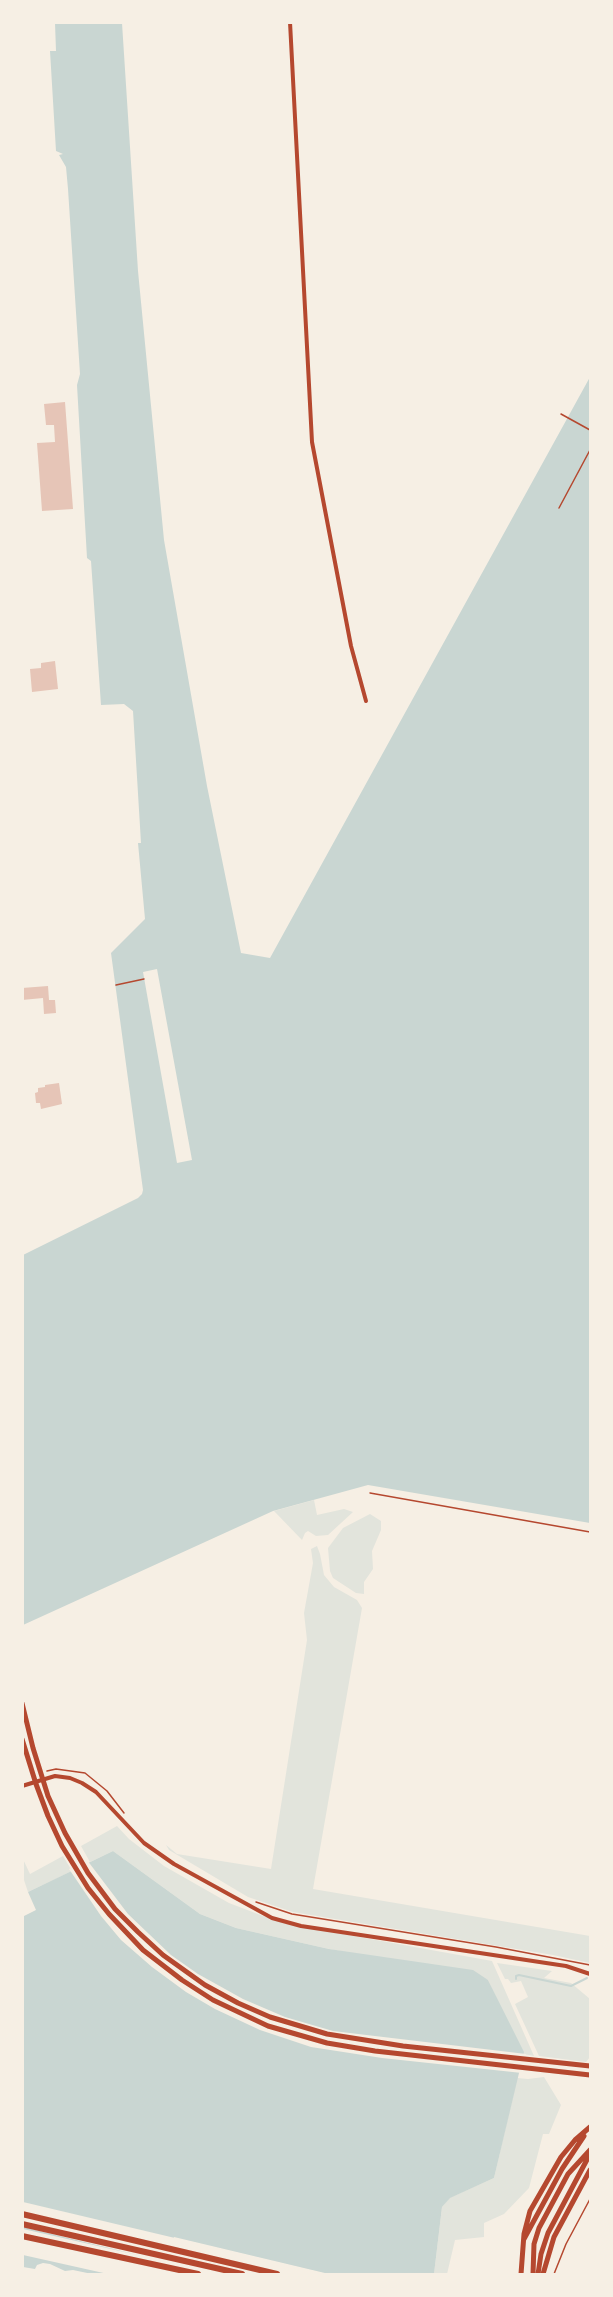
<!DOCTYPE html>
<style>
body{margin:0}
#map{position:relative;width:613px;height:2297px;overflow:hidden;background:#f6efe4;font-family:Quicksand,sans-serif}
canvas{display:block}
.frame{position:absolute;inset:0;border:24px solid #f6efe4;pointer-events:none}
</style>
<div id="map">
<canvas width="613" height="2297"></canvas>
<div class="frame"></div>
</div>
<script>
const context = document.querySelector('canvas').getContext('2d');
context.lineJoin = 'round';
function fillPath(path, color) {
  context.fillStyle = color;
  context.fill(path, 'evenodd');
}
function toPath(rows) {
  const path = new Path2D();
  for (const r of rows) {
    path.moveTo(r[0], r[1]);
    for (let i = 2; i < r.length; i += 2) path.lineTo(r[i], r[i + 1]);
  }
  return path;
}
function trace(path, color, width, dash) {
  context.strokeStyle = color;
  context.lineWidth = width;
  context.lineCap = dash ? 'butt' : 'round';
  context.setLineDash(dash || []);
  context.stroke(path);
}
fillPath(toPath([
 [314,1500,317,1515,344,1509,353,1512,328,1535,316,1536,308,1531,305,1533,302,1540,274,1511],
 [370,1514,381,1521,381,1530,372,1551,373,1569,364,1582,364,1594,356,1593,333,1578,330,1571,328,1548,343,1528],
 [317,1546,320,1554,324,1575,334,1587,357,1600,362,1608,313,1889,590,1936,590,1963,553,1955,293,1912,248,1897,169,1850,166,1845,177,1854,271,1869,307,1640,304,1613,313,1563,311,1549],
 [117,1826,129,1839,164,1866,229,1903,263,1916,293,1925,492,1961,534,2056,523,2054,488,1980,329,1949,236,1928,200,1914,113,1851,90,1862,81,1846],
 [63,1856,72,1871,28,1892,23,1877,22,1857,30,1874],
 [497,1963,552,1971,544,1978,571,1983,590,1999,590,2057,586,2062,539,2056,515,2004,528,1997,521,1981,511,1983,508,1979,505,1979],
 [544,2077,561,2105,549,2134,543,2134,529,2188,504,2214,484,2223,484,2237,455,2240,447,2274,434,2274,442,2207,449,2198,494,2178,517,2078,528,2079]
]), '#e2e4dc');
fillPath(toPath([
 [55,23,122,23,138,271,164,540,207,786,241,953,270,958,590,377,590,1523,368,1485,273,1511,23,1625,23,1255,138,1198,142,1194,143,1190,111,953,145,919,138,843,141,843,133,711,124,704,101,705,91,561,87,558,77,385,80,374,68,189,66,167,59,155,63,154,56,151,50,51,56,51],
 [113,1851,200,1914,236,1928,329,1949,473,1970,488,1980,524,2052,494,2178,450,2198,442,2207,434,2274,329,2274,174,2237,164,2274,92,2274,73,2270,65,2271,50,2264,43,2263,37,2265,35,2269,23,2267,22,1917,36,1910,28,1892]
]), '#c9d6d2');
fillPath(toPath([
 [157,969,192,1160,177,1163,143,972],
 [87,1860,128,1914,171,1955,198,1974,243,1999,285,2017,333,2031,526,2054,522,2073,382,2058,311,2047,260,2030,215,2009,186,1992,152,1967,121,1940,101,1916,69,1869],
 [23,2202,175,2238,326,2274,316,2274,176,2241,167,2274,108,2274,23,2255,23,2229,142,2256,23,2227]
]), '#f6efe4');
trace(toPath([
 [516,1979,516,1976,519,1975,571,1986,587,1978]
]), '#c9d6d2', 2);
fillPath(toPath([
 [65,402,73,509,42,511,37,443,55,442,54,425,46,425,44,404],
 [55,661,58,689,32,692,30,669,41,668,41,663],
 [48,986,49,1000,55,1000,56,1013,44,1014,43,998,22,1000,22,988],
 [59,1083,62,1104,41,1109,40,1103,36,1103,35,1093,38,1092,38,1088,45,1087,45,1085]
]), '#e6c5b7');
trace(toPath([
 [561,414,590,430],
 [559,508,590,450],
 [116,985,144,979],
 [47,1771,56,1769,85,1773,107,1791,124,1813],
 [256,1902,292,1914,496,1947,590,1965]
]), '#b5482f', 1.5);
trace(toPath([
 [370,1493,590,1532],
 [554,2274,566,2244,590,2199]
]), '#b5482f', 1.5);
trace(toPath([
 [290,22,312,442,351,646,366,701],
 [22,1786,55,1776,70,1778,82,1783,96,1792,144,1843,174,1864,272,1918,301,1926,566,1966,590,1974]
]), '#b5482f', 4);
trace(toPath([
 [22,1703,33,1748,48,1796,65,1833,88,1873,115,1909,138,1932,163,1955,205,1985,238,2003,270,2017,327,2034,403,2046,590,2066],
 [22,1739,36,1784,48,1816,62,1846,88,1888,109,1914,143,1950,182,1980,213,2000,268,2026,327,2043,375,2051,590,2075],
 [524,2239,562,2169,584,2136],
 [521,2274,524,2234,530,2211,561,2157,575,2140,590,2127],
 [533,2274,534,2244,539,2228,568,2174,590,2150],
 [538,2274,541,2254,548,2233,590,2154],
 [543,2274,554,2237,590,2170]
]), '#b5482f', 5);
trace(toPath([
 [22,2214,277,2274],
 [22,2224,242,2274],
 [22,2236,198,2274]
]), '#b5482f', 6);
</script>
